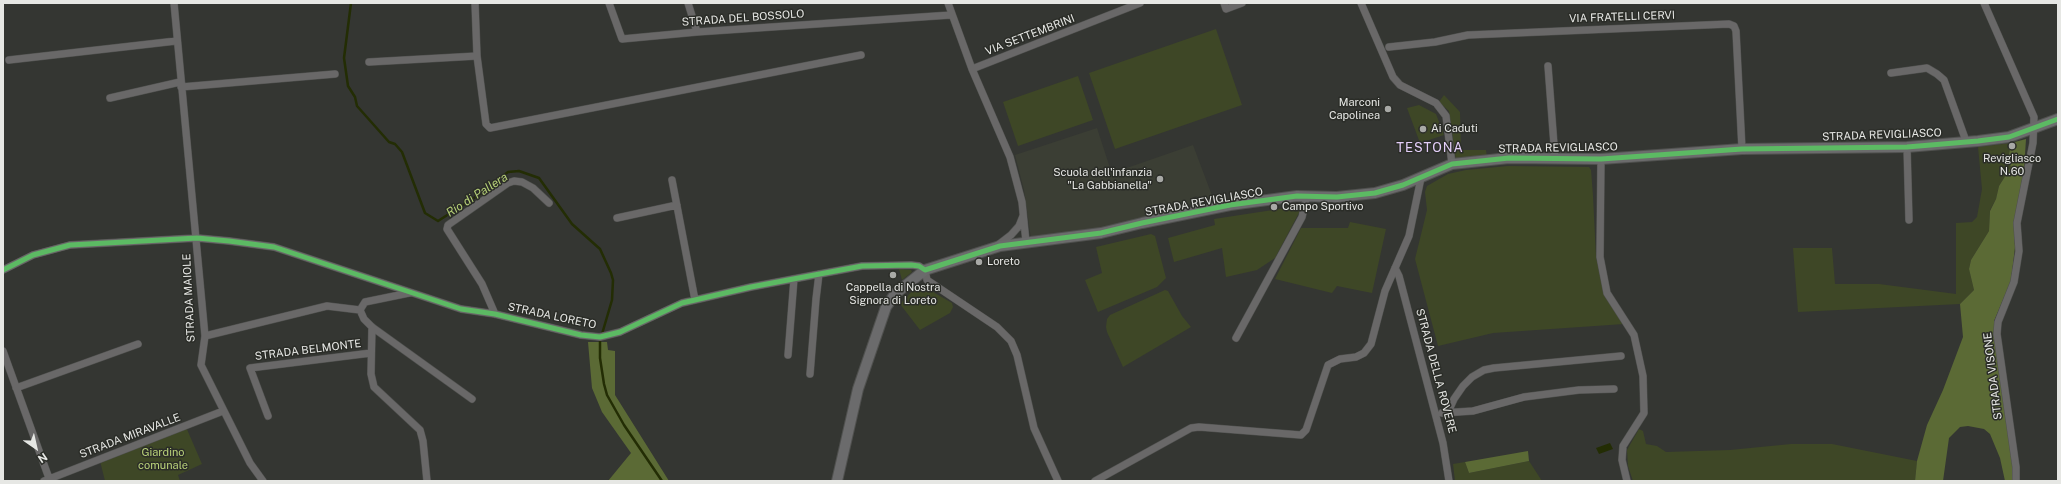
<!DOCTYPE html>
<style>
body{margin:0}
#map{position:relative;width:2061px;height:484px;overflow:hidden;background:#343632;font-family:"Public Sans",sans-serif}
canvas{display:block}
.frame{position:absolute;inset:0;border:4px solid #e6e7e4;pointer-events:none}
.north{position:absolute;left:16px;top:428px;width:40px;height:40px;-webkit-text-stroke:3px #2b2d28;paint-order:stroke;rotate:146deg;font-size:11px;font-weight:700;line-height:16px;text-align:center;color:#e6e7e4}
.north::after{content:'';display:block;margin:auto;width:14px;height:18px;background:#e6e7e4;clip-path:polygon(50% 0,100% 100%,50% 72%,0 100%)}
</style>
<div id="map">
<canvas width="2061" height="484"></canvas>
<div class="frame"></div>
<div class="north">N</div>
</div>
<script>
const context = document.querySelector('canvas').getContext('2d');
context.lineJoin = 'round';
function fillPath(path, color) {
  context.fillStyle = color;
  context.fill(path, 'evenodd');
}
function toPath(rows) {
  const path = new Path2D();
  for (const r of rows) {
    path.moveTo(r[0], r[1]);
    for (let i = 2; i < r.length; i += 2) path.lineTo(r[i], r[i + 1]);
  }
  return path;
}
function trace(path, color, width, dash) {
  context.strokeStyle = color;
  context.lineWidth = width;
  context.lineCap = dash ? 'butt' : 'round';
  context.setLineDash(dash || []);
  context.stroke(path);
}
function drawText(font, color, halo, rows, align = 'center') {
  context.font = font + ' "Public Sans",sans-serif';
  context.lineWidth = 3;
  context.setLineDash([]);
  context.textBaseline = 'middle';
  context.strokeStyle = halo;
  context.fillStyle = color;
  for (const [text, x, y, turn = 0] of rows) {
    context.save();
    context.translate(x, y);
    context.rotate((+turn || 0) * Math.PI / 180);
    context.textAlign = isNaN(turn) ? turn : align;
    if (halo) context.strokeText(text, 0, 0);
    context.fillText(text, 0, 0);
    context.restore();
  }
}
fillPath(toPath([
 [1097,128,1112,174,1117,169,1121,170,1193,145,1213,198,1202,201,1196,196,1190,199,1191,204,1177,208,1176,204,1167,207,1165,212,1110,227,1031,239,1024,190,1015,155]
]), '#3b3e34');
fillPath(toPath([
 [1216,29,1242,105,1115,149,1089,73],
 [1078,76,1093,120,1018,146,1003,102],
 [1444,95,1460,112,1461,150,1486,150,1487,158,1456,160,1449,111,1439,102],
 [1419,105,1436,114,1444,135,1420,143,1407,108],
 [2011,143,2008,160,2011,167,1999,186,1996,199,1990,210,1989,231,1971,260,1969,269,1974,290,1960,304,1798,312,1793,248,1832,248,1835,284,1879,284,1956,294,1956,223,1972,222,1977,217,1982,189,1978,147],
 [1508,166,1589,167,1591,170,1593,196,1596,257,1604,294,1624,324,1493,333,1438,346,1415,259,1427,210,1425,192,1427,186,1448,174,1466,170],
 [1299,206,1301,209,1275,258,1257,270,1226,277,1222,248,1174,262,1168,238,1215,225,1214,219],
 [1350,222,1386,229,1372,293,1337,286,1332,293,1275,279,1301,228,1348,228],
 [1151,234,1155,236,1166,278,1157,287,1098,312,1085,280,1102,273,1096,247],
 [899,269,911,270,912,272,902,280],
 [921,285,952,303,953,307,950,313,920,330,900,304,915,288],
 [1165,290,1168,291,1182,316,1191,327,1123,367,1107,332,1106,327,1107,319,1110,315],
 [186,427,202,464,178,475,180,481,105,481,100,461],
 [1639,429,1643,431,1646,444,1657,446,1666,452,1730,450,1791,444,1832,444,1917,461,1915,481,1633,481,1628,466,1627,450],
 [1529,461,1542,481,1455,481,1453,464,1465,462,1469,473]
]), '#3e4726');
fillPath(toPath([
 [2026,139,2024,170,2014,223,2015,247,2011,281,1994,321,1994,338,2004,388,2013,469,2012,481,2005,481,2000,458,1990,434,1984,429,1968,426,1960,427,1949,438,1943,481,1915,481,1917,461,1927,425,1943,390,1963,337,1960,304,1974,290,1969,269,1971,260,1989,231,1990,211,1996,199,1999,186,2011,167,2008,160,2011,143],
 [588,342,607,342,608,350,615,351,615,395,669,481,608,481,631,453,602,412,592,388],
 [1528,451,1529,461,1469,473,1465,462]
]), '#5b6a35');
fillPath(toPath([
 [1610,443,1613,449,1599,454,1596,448]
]), '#232d04');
trace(toPath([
 [351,3,344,58,348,86,355,97,357,106,389,142,395,144,402,152,425,213,438,221,480,194,508,172,519,171,539,178,572,224,600,249,611,273,613,280,612,300,602,334],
 [600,339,600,358,604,384,607,395,624,425,662,481]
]), '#232d04', 2.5);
const street = toPath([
 [174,3,205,336,201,365,250,463,263,481],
 [475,3,477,56,486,124,490,128,861,55],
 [609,3,622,39,697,32,951,15],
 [688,3,697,32],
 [948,3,972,69,1010,157,1022,202,1026,242],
 [1224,3,1226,9,1242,3],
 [1361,3,1393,77,1400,85,1436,103,1446,116,1452,164],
 [1984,3,2034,117,2033,143,2017,223,2019,251,2014,282,1998,322,1997,334,2016,467,2016,481],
 [1389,47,1435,42,1468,35,1729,24,1734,26,1736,31,1742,149],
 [9,60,176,41],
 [369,62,477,56],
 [1548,66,1555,158],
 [972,69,1140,3],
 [1891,73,1927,68,1937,74,1944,80,1966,141],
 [181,87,335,74],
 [110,98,180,82],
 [1907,147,1909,220],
 [1601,159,1600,257,1607,293,1634,335,1643,376,1644,413,1623,446,1622,460,1627,481],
 [672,180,695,300],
 [617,218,677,205],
 [998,245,1011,235,1019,226,1023,216],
 [1395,268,1399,276,1443,443,1449,481],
 [3,270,33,255,70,245,197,238,229,241,274,247,461,309,495,314,581,335,600,337,620,332,682,303,751,287,862,266,911,265,919,266,925,270,927,280,997,327,1011,341,1017,355,1034,428,1058,481],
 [360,310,364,319,372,327,472,399],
 [495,314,482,284,447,229,448,225,508,183,514,181,522,182,533,188,549,203],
 [372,327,371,374,374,387,420,430,423,441,427,481],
 [205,336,327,306,360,310,365,302,409,293],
 [1236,338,1302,217,1307,196],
 [3,351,50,481],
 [788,355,794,279],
 [810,374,816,299,819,274],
 [16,388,138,344],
 [1448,412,1454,399,1463,386,1472,377,1484,370,1494,368,1621,356],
 [1442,413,1473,411,1524,397,1579,390,1614,389],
 [268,416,250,368,371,353],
 [44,481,223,411],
 [1095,481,1191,428,1199,427,1301,435,1306,430,1328,365,1340,359,1356,357,1364,353,1371,344,1385,291,1409,236,1421,178]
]);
const secondary = toPath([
 [837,481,858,389,886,307,895,294,925,270,1000,246,1101,233,1142,223,1230,205,1297,196,1337,197,1375,193,1403,185,1452,164,1509,158,1601,159,1742,149,1907,147,1978,141,2009,137,2058,119]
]);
trace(street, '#50514f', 8);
trace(secondary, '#50514f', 12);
trace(street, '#696868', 7);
trace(secondary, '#6b6b6c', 10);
trace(toPath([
 [3,270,33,255,70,245,197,238,229,241,274,247,461,309,495,314,581,335,600,337,620,332,682,303,751,287,862,266,911,265,919,266,925,270,1000,246,1101,233,1142,223,1230,205,1297,196,1337,197,1375,193,1403,185,1452,164,1509,158,1601,159,1742,149,1907,147,1978,141,2009,137,2058,119]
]), '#5cba63', 5);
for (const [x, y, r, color] of [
 [1388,109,4,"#a8a9a6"],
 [1423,129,4,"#a8a9a6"],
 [2012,146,4,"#a8a9a6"],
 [1160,179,4,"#a8a9a6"],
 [1274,207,4,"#a8a9a6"],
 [979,262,4,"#a8a9a6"],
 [893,275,4,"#a8a9a6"]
]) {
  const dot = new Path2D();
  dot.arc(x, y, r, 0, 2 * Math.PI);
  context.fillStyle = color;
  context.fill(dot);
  trace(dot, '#2b2d28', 1.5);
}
drawText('11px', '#e6e7e4', '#2b2d28', [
 ["VIA FRATELLI CERVI",1622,17,-2],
 ["STRADA DEL BOSSOLO",743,18,-4],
 ["VIA SETTEMBRINI",1030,35,-21],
 ["STRADA REVIGLIASCO",1882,135,-2],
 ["STRADA REVIGLIASCO",1558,148,-1],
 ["STRADA REVIGLIASCO",1204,202,-10],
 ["STRADA MAIOLE",189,298,-93],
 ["STRADA LORETO",552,316,12],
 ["STRADA BELMONTE",308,350,-7],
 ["STRADA DELLA ROVERE",1436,371,75],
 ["STRADA VISONE",1993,376,-97],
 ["STRADA MIRAVALLE",130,436,-21]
]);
drawText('11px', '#e6e7e4', '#2b2d28', [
 ["Marconi",1380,103,"right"],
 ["Capolinea",1380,116,"right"],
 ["Ai Caduti",1431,129],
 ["Revigliasco",2012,159,"center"],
 ["N.60",2012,172,"center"],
 ["Scuola dell'infanzia",1152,173,"right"],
 ["\"La Gabbianella\"",1152,186,"right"],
 ["Campo Sportivo",1282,207],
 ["Loreto",987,262],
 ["Cappella di Nostra",893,288,"center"],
 ["Signora di Loreto",893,301,"center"]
], 'left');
drawText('11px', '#b9d279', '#2b2d28', [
 ["Giardino",163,453],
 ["comunale",163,466]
]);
drawText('italic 12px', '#b7d178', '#2b2d28', [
 ["Rio di Pallera",477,195,-33]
]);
context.letterSpacing = '1px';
drawText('13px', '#e4cff9', '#2b2d28', [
 ["TESTONA",1430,148]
]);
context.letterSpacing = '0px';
</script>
